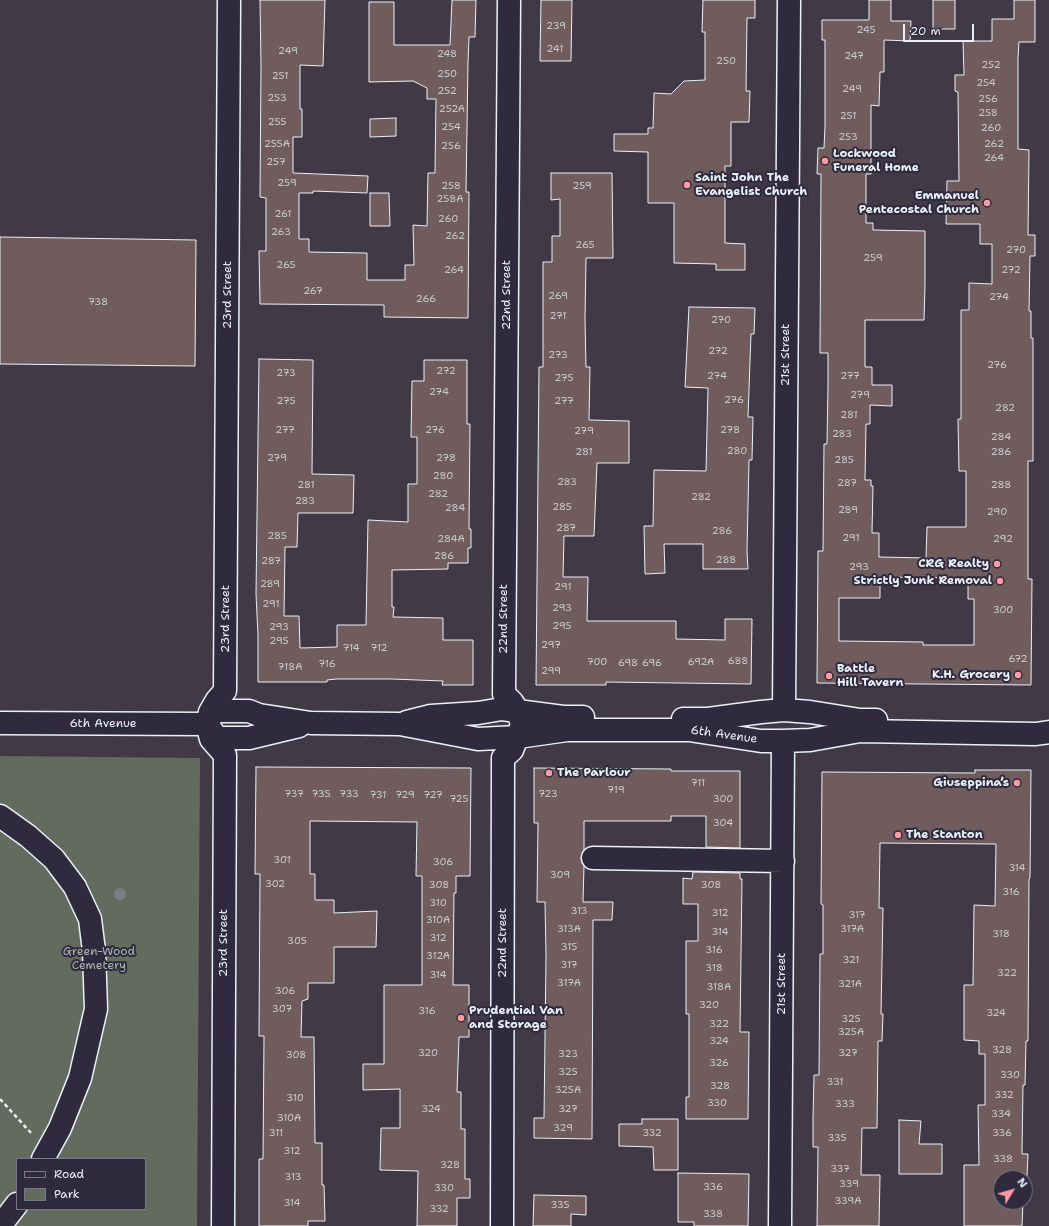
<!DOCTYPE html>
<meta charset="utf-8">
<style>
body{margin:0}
#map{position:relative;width:1049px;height:1226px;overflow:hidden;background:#423947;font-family:"Shantell Sans",sans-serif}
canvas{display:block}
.legend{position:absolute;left:16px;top:1158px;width:130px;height:52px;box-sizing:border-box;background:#2f2a3d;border:1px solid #797a88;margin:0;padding:5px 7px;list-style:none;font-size:12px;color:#e8f1f8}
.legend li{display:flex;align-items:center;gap:8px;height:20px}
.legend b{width:20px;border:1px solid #797a88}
.north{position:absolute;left:993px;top:1170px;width:40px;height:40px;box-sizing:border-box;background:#2f2a3d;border:1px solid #797a88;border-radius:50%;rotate:52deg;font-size:11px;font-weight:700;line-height:16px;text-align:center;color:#e8f1f8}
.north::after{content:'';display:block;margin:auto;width:14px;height:18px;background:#ff9aa2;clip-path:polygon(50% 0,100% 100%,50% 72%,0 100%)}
.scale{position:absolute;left:903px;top:24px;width:71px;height:18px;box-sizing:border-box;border:2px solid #e8f1f8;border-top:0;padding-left:5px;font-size:12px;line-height:14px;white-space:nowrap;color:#e8f1f8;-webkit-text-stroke:3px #2f2a3d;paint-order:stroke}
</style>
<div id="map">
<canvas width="1049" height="1226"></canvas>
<ul class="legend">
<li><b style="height:5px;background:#2f2a3d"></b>Road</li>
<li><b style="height:11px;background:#636b5e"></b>Park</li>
</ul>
<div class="north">N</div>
<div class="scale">20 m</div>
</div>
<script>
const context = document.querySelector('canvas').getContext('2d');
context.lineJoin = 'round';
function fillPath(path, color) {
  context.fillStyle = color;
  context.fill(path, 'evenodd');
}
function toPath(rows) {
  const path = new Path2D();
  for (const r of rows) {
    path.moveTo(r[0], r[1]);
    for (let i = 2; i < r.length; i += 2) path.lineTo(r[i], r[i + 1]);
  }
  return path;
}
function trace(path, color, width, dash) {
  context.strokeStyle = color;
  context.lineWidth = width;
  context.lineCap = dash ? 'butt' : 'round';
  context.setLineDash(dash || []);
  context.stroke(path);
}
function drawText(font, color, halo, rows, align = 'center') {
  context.font = font + ' "Shantell Sans",sans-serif';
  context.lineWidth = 4;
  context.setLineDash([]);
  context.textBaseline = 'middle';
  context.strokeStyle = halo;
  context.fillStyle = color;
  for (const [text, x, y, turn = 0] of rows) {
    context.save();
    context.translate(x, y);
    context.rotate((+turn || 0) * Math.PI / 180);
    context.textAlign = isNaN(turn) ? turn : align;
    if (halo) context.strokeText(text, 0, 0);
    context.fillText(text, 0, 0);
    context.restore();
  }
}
fillPath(toPath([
 [0,756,200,758,197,1226,0,1226],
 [17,1159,145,1159,145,1209,17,1209]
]), '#636b5e');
const building = toPath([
 [260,0,325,0,323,66,300,65,300,109,302,109,302,137,293,137,293,173,368,176,367,193,313,191,313,193,299,193,299,239,309,239,309,252,367,253,367,280,405,280,405,265,414,265,413,225,427,226,428,173,435,173,436,99,427,99,427,88,413,81,369,82,369,2,394,2,394,45,450,45,452,0,476,0,475,37,469,37,468,63,466,192,469,192,468,318,384,317,384,305,260,304,259,251,266,251,266,198,260,197,261,65,260,0],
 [541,0,572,0,571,61,540,61,541,0],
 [703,0,755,0,755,18,747,18,746,91,750,91,749,122,731,122,731,166,725,166,725,243,745,244,745,270,716,270,716,264,674,263,674,203,648,203,648,152,614,151,614,134,648,134,648,128,653,128,654,93,671,94,684,81,705,80,705,32,702,32,703,0],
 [869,0,891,0,891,21,911,21,910,41,884,40,884,72,880,72,879,106,871,105,871,174,866,174,866,223,873,223,873,230,925,231,925,285,924,320,865,320,865,367,872,367,872,385,892,385,892,406,870,405,870,424,866,424,865,480,871,480,871,486,873,486,872,533,879,533,879,557,926,558,927,527,966,527,966,471,959,471,958,419,961,419,961,310,969,310,969,283,992,284,992,244,980,244,980,224,946,224,947,181,959,181,958,92,955,91,955,75,964,75,963,41,992,41,992,19,1014,19,1014,0,1035,0,1035,42,1019,42,1018,58,1018,149,1029,150,1028,235,1035,235,1035,256,1030,256,1029,311,1031,311,1031,338,1033,338,1033,461,1028,461,1028,579,1032,579,1031,685,817,683,818,551,823,551,824,444,827,444,828,384,828,353,820,353,821,174,817,174,818,148,824,148,825,126,825,40,822,40,822,20,869,20,869,0],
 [880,577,968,578,968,599,974,599,974,645,923,645,923,642,839,641,839,598,880,598,880,577],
 [933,0,955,0,955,29,933,29,933,0],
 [396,118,396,136,370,137,370,119,396,118],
 [551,173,612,173,613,258,586,258,585,319,586,367,590,367,589,420,629,421,629,463,597,463,594,536,564,536,563,577,588,577,587,621,676,621,676,639,725,640,725,619,752,619,751,684,606,682,606,685,536,685,539,367,543,367,543,262,552,262,552,236,560,236,560,199,551,200,551,173],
 [370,193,389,193,390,226,370,226,370,193],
 [0,237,196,240,195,366,0,364,0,237],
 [689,307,755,308,754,334,751,334,748,417,753,417,752,460,749,460,747,551,748,569,703,569,703,544,664,544,665,573,645,574,644,526,653,526,654,470,706,471,708,388,685,387,689,307],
 [259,359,313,360,312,474,354,475,353,513,298,513,297,547,285,547,284,616,299,616,300,648,337,647,337,625,366,625,368,520,408,522,408,484,417,484,417,437,411,437,412,381,424,381,424,360,467,360,467,424,470,424,469,529,471,529,471,548,468,548,468,563,448,563,448,569,392,570,392,607,394,607,393,617,443,618,443,640,473,640,473,685,442,685,443,681,392,679,336,679,327,680,327,682,258,682,258,635,256,594,259,359],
 [256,767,471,768,470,876,456,876,456,893,454,893,453,985,469,985,469,1037,459,1037,457,1092,461,1092,461,1129,465,1129,465,1179,470,1179,470,1198,457,1198,457,1226,417,1226,418,1171,380,1170,381,1128,400,1128,400,1089,363,1090,363,1064,384,1064,384,985,422,985,422,876,416,876,417,822,310,821,310,874,315,874,315,900,334,900,334,913,377,911,376,947,334,947,334,983,308,983,308,999,302,1001,301,1037,314,1037,315,1143,322,1143,322,1185,324,1185,325,1221,308,1221,308,1226,259,1226,259,1159,263,1159,264,1036,259,1036,260,874,255,874,256,767],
 [534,768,671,769,671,771,740,771,740,848,706,847,706,816,671,816,671,821,584,821,584,850,581,858,584,866,583,902,613,902,612,920,593,920,592,1139,534,1138,534,1118,544,1118,546,956,545,902,537,902,538,823,534,823,534,768],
 [975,770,1031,770,1030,878,1029,879,1028,1041,1026,1041,1025,1085,1023,1085,1022,1154,1028,1154,1027,1176,1023,1176,1023,1178,1001,1178,1001,1202,1023,1202,1022,1226,964,1226,964,1165,979,1165,978,1105,985,1105,985,1054,979,1054,979,1041,964,1040,964,985,973,985,974,905,995,906,996,844,880,843,879,908,883,908,881,1014,883,1014,882,1041,878,1041,877,1128,862,1128,861,1175,880,1175,879,1226,817,1226,818,1147,813,1147,813,1119,814,1075,819,1075,820,954,823,954,823,905,821,904,822,772,975,773,975,770],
 [693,872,740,873,740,879,742,879,740,1032,749,1032,748,1119,686,1119,686,1097,689,1097,689,1014,686,1014,686,941,698,941,698,904,683,904,683,878,692,879,693,872],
 [642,1119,678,1119,678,1170,654,1170,653,1147,619,1146,619,1124,642,1124,642,1119],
 [899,1120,921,1121,919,1144,942,1144,942,1174,899,1174,899,1120],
 [678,1173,749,1174,748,1226,694,1226,694,1222,678,1222,678,1173],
 [534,1195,586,1196,586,1215,571,1214,571,1226,533,1226,534,1195]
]);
fillPath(building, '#705c5d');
trace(building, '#e8f1f8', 1);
const minor = toPath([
 [784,710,789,0],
 [683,719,708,719,761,712,784,710,810,712,860,720,876,720],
 [407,722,431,716,478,713,502,709,563,717,583,717],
 [0,723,207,724],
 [207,724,211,716,217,711,249,711,259,715,311,723,400,724,478,739,518,737,567,730,689,730,761,741,783,741,810,740,860,731,1036,734,1049,732],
 [207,724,217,738,249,738,299,726],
 [0,816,28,836,54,859,75,887,90,919,94,951,96,1009,80,1078,60,1128,43,1159],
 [593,858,783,861],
 [0,1226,17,1204],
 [223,1226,225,755,211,739,207,724,210,712,217,700,225,691,229,0],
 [502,1226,503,758,512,750,522,725,518,711,512,702,504,694,509,0],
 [780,1226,783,741]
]);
trace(minor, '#e8f1f8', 25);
trace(toPath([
 [0,1099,32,1134]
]), '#e8f1f8', 2.5, [4, 3]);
trace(minor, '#2f2a3d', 22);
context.fillStyle = '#7c7d82';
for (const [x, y] of [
 [120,894]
]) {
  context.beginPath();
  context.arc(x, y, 6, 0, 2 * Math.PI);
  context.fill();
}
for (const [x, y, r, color] of [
 [825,161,4,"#ff9aa2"],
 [687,185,4,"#ff9aa2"],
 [987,203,4,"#ff9aa2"],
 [997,564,4,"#ff9aa2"],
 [1000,581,4,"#ff9aa2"],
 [1018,675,4,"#ff9aa2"],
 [829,676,4,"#ff9aa2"],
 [549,773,4,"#ff9aa2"],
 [1017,783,4,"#ff9aa2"],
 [898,835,4,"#ff9aa2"],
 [461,1018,4,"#ff9aa2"]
]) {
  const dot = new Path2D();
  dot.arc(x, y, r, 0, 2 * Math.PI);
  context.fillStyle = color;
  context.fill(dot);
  trace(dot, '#2f2a3d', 1.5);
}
drawText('10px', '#caccd1', null, [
 ["239",556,26],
 ["245",866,30],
 ["241",555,49],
 ["249",288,51],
 ["248",447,54],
 ["247",854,56],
 ["250",726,61],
 ["252",991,65],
 ["250",447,74],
 ["251",280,76],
 ["254",986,83],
 ["249",852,89],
 ["252",447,91],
 ["253",277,98],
 ["256",988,99],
 ["252A",452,109],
 ["258",988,113],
 ["251",848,116],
 ["255",277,122],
 ["254",451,127],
 ["260",991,128],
 ["253",848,137],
 ["255A",277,144],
 ["262",994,144],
 ["256",451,146],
 ["264",994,158],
 ["257",276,162],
 ["259",287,183],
 ["258",451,186],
 ["259",582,186],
 ["258A",450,199],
 ["261",283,214],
 ["260",448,219],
 ["263",281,232],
 ["262",455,236],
 ["265",585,245],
 ["270",1016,250],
 ["259",873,258],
 ["265",286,265],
 ["264",454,270],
 ["272",1011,270],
 ["267",313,291],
 ["269",558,296],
 ["274",999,297],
 ["266",426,299],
 ["738",98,302],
 ["271",558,316],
 ["270",721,320],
 ["272",718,351],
 ["273",558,355],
 ["276",997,365],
 ["272",446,371],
 ["273",286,373],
 ["274",717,376],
 ["277",850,376],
 ["275",564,378],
 ["274",439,392],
 ["279",860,395],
 ["276",734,400],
 ["275",286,401],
 ["277",564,401],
 ["282",1005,408],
 ["281",849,415],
 ["277",285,430],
 ["276",435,430],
 ["278",730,430],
 ["279",584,431],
 ["283",842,434],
 ["284",1001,437],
 ["280",737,451],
 ["281",584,452],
 ["286",1001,452],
 ["279",277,458],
 ["278",446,458],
 ["285",844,460],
 ["280",443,476],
 ["283",567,482],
 ["287",847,483],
 ["281",306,485],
 ["288",1001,485],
 ["282",438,494],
 ["282",701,497],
 ["283",305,501],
 ["285",562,507],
 ["284",455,508],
 ["289",848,510],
 ["290",997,512],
 ["287",566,528],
 ["286",722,531],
 ["285",277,536],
 ["291",851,538],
 ["284A",451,539],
 ["292",1003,539],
 ["286",444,556],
 ["288",726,560],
 ["287",271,561],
 ["293",859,567],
 ["289",270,584],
 ["291",563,587],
 ["291",271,604],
 ["293",562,608],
 ["300",1003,610],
 ["295",562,626],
 ["293",279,627],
 ["295",279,641],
 ["297",551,645],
 ["714",351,648],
 ["712",379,648],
 ["672",1018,659],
 ["688",738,661],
 ["700",597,662],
 ["692A",701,662],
 ["698",628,663],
 ["696",652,663],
 ["716",327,664],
 ["718A",290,667],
 ["299",551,671],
 ["711",698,783],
 ["719",616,790],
 ["737",294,794],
 ["735",321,794],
 ["733",349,794],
 ["723",548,794],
 ["731",378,795],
 ["729",405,795],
 ["727",433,795],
 ["725",459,799],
 ["300",723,799],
 ["304",723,823],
 ["301",282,860],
 ["306",443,862],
 ["314",1017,868],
 ["309",560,875],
 ["302",275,884],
 ["308",439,885],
 ["308",711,885],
 ["316",1011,892],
 ["310",438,903],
 ["313",579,911],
 ["312",720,913],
 ["317",857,915],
 ["310A",438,920],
 ["313A",569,929],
 ["317A",852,929],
 ["314",720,932],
 ["318",1001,934],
 ["312",438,938],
 ["305",297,941],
 ["315",569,947],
 ["316",714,950],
 ["312A",438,956],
 ["321",851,960],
 ["317",569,965],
 ["318",714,968],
 ["322",1007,973],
 ["314",438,975],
 ["317A",569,983],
 ["321A",850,984],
 ["318A",719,987],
 ["306",285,991],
 ["320",709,1005],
 ["307",282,1009],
 ["316",427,1011],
 ["324",996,1013],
 ["325",851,1019],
 ["322",719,1024],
 ["325A",851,1032],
 ["324",719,1041],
 ["328",1002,1050],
 ["320",428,1053],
 ["327",848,1053],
 ["323",568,1054],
 ["308",296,1055],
 ["326",719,1063],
 ["325",568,1072],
 ["330",1010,1075],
 ["331",835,1082],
 ["328",720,1086],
 ["325A",568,1090],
 ["332",1004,1095],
 ["310",295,1098],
 ["330",717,1103],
 ["333",845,1104],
 ["324",431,1109],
 ["327",568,1109],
 ["334",1001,1114],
 ["310A",289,1118],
 ["329",563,1128],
 ["311",276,1133],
 ["332",652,1133],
 ["336",1002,1133],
 ["335",837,1138],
 ["312",292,1151],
 ["338",1003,1159],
 ["328",450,1165],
 ["337",840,1169],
 ["313",293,1177],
 ["339",849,1184],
 ["336",713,1187],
 ["330",444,1188],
 ["339A",848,1201],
 ["314",292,1203],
 ["335",560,1205],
 ["332",439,1209],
 ["338",713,1214]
]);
drawText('bold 12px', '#e8f1f8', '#2f2a3d', [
 ["Lockwood",833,154],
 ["Funeral Home",833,168],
 ["Saint John The",695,178],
 ["Evangelist Church",695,192],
 ["Emmanuel",979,196,"right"],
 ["Pentecostal Church",979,210,"right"],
 ["CRG Realty",989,564,"right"],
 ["Strictly Junk Removal",992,581,"right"],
 ["Battle",837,669],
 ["Hill Tavern",837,683],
 ["K.H. Grocery",1010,675,"right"],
 ["The Parlour",557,773],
 ["Giuseppina’s",1009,783,"right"],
 ["The Stanton",906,835],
 ["Prudential Van",469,1011],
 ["and Storage",469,1025]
], 'left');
drawText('12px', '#e8f1f8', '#2f2a3d', [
 ["23rd Street",228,295,-90],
 ["22nd Street",507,295,-90],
 ["21st Street",786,355,-90],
 ["23rd Street",226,619,-90],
 ["22nd Street",504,619,-90],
 ["6th Avenue",103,724],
 ["6th Avenue",724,735,8],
 ["23rd Street",224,943,-90],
 ["22nd Street",503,943,-90],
 ["21st Street",782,984,-90]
]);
drawText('12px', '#acb5b3', '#2f2a3d', [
 ["Green-Wood",99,952],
 ["Cemetery",99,966]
]);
</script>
